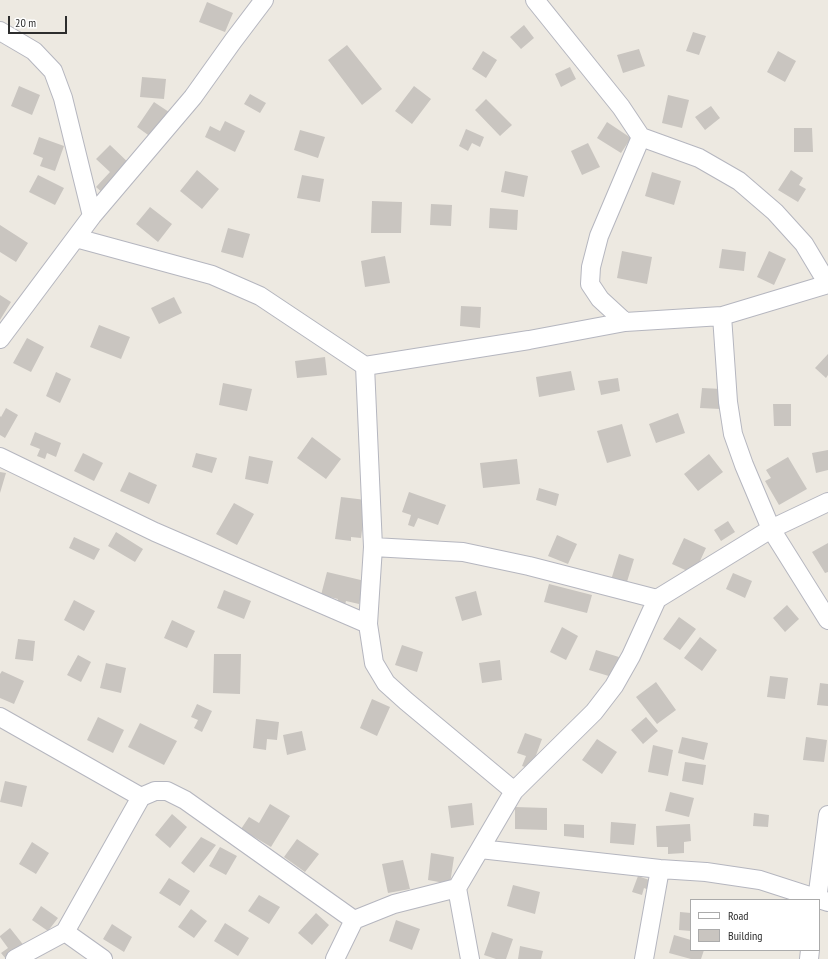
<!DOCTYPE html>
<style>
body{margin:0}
#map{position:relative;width:828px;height:959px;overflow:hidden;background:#ede9e1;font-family:"PT Sans Narrow",sans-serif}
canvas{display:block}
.legend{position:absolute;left:690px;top:899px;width:130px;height:52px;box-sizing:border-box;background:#fff;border:1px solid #ababab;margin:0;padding:5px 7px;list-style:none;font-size:12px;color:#2d2d2d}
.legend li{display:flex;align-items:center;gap:8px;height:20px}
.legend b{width:20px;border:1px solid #ababab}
.scale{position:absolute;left:8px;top:16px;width:59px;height:18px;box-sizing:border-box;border:2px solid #2d2d2d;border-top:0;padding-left:5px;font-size:12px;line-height:14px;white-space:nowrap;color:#2d2d2d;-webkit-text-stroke:3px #fff;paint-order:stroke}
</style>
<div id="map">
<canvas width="828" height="959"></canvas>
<ul class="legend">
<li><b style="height:5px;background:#fff"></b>Road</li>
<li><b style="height:11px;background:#c9c5c0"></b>Building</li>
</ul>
<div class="scale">20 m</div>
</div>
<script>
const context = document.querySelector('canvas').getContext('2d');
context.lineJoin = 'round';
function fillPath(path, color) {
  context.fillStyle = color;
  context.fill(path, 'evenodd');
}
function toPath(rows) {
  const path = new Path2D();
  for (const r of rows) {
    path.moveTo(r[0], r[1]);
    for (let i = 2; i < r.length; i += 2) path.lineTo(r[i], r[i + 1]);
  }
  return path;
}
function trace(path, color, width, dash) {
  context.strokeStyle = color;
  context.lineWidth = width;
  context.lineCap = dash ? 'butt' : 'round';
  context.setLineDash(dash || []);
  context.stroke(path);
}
fillPath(toPath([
 [207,2,233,13,225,32,199,22],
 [524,25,534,38,521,49,510,37],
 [693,32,706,36,699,55,686,51],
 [347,45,382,89,362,105,328,60],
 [639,49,645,66,623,73,617,55],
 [483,51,497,60,486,78,472,69],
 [778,51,796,61,785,82,767,72],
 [570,67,576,79,561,87,555,74],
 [142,77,166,79,164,99,140,97],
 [19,86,40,95,32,115,11,106],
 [414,86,431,99,412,124,395,111],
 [250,94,266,103,260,113,244,104],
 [668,95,689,100,682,128,662,123],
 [486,99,512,125,500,136,475,110],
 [154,102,169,112,151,137,137,127],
 [711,106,720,118,705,130,695,117],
 [225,121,245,131,235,152,205,137,210,126,220,131],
 [607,122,631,138,621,153,597,138],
 [794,128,812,128,813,152,794,152],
 [466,129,484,137,480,147,472,143,468,151,459,146],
 [300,130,325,137,318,158,294,150],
 [39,137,64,146,55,171,40,166,43,158,33,154],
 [588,143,600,167,582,175,571,151],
 [110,145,132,166,104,194,96,187,110,172,96,159],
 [197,170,219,189,202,209,180,191],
 [791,170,803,178,799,185,806,189,798,202,778,190],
 [505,171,528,176,524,197,501,192],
 [652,172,681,181,674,205,645,196],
 [38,175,64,188,55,205,29,192],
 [302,175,324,179,320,202,297,198],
 [372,201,402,202,401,233,371,233],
 [431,204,452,205,451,226,430,225],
 [150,207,172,224,158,242,136,224],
 [490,208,518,210,517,230,489,228],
 [0,225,28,243,16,262,0,252],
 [228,228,250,234,243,258,221,252],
 [722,249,746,252,744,271,719,268],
 [622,251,652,257,647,284,617,278],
 [769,251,786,259,774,285,757,277],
 [385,256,390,283,365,287,361,261],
 [0,295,11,302,0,320],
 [174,297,182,313,159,324,151,308],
 [461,306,481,307,480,328,460,326],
 [99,325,130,337,121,359,90,347],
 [27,338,44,347,31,372,13,363],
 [828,354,828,375,826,378,815,368],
 [325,357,327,375,297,378,295,361],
 [571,371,575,390,539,397,536,377],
 [56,372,71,379,60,403,46,396],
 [618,378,620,391,601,395,598,381],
 [223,383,252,389,247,411,219,405],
 [702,388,722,389,720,409,700,408],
 [773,404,791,404,791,426,774,426],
 [6,408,18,415,5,438,0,435,0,416,1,417],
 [678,413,685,433,656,443,649,424],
 [622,424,631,456,607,463,597,431],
 [35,432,61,443,56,457,47,453,45,459,37,456,40,449,30,445],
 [312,437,341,459,326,479,297,458],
 [828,450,828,470,816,473,812,453],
 [83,453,103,463,94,481,74,471],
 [196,453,217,458,212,473,192,467],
 [709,454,723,472,698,491,684,474],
 [249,456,273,461,268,484,245,479],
 [788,457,807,489,779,505,765,481,771,478,766,470],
 [517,459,520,484,483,488,480,463],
 [0,472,6,473,0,493],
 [129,472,157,485,149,504,120,491],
 [539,488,559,494,556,506,536,500],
 [409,492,446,505,438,525,418,518,414,527,408,525,411,515,402,512],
 [341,497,366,500,361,538,351,537,351,541,335,539],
 [234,503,254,514,237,545,216,534],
 [728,521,735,532,721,541,714,530],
 [116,532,143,549,135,562,108,546],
 [557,535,577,544,568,564,548,556],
 [74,537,100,549,94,560,69,548],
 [684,538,706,548,694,574,672,564],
 [828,543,828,572,825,573,812,552],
 [619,554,634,559,626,585,611,580],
 [327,572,365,581,359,604,346,601,344,609,336,607,338,599,321,595],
 [733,573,752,581,745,598,726,589],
 [549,584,592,595,587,613,544,602],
 [224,590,251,601,244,619,217,608],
 [476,591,482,615,462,621,455,597],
 [74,600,95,611,84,631,64,620],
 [787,605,799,619,785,632,773,618],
 [679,617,696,629,680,650,663,639],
 [172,620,195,631,187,648,164,638],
 [562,627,578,636,566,660,550,652],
 [700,637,717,650,702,671,684,658],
 [18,639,35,641,33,661,15,659],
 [402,645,423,652,417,672,395,665],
 [596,650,619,657,612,677,589,670],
 [214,654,241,654,240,694,213,693],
 [78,655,91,662,81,682,67,675],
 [500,660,502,680,482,683,479,663],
 [106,663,126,668,121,693,100,688],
 [2,671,24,681,14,704,0,698,0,674],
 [770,676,788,678,785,699,767,697],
 [656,682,676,710,657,724,636,697],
 [820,683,828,684,828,706,817,705],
 [372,699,390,707,377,736,360,728],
 [197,704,212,711,202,732,194,728,198,720,191,717],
 [98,717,124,730,113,753,87,740],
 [646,717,658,731,643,744,631,730],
 [256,719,279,722,277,740,267,739,266,750,253,748],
 [140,723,177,741,164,765,128,747],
 [302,731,306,750,287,755,283,735],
 [525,733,542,739,531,769,522,766,526,756,517,753],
 [682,737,708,743,704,760,678,753],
 [806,737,827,740,824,762,803,760],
 [597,739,617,752,602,774,582,760],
 [653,745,673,750,668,776,648,772],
 [685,762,706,765,703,785,682,781],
 [5,781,27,786,22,807,0,802],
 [670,792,694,798,689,817,665,811],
 [472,803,474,825,451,828,448,806],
 [270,804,290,816,271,847,241,829,249,817,259,823],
 [515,807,547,808,547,830,515,829],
 [754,813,769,815,768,827,753,826],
 [172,814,187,827,170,848,155,835],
 [611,822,636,824,634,845,610,843],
 [564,824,584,825,584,838,564,836],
 [690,824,691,841,684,842,684,853,668,854,668,847,657,847,656,826],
 [201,837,216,845,194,873,181,863],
 [297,839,319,854,305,872,284,857],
 [32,842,49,853,36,874,19,864],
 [220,847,237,856,226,875,209,866],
 [431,853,454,857,450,884,428,880],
 [403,860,410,889,388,893,382,864],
 [638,876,652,881,649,890,644,888,642,895,632,892],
 [169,878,190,891,180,906,159,893],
 [513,885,540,892,535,914,507,906],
 [259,895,280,907,269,924,248,911],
 [41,906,58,918,48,931,32,920],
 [191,909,207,921,194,938,178,927],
 [680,912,691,913,691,931,679,930],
 [316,913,329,925,312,945,298,933],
 [396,920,420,929,412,950,389,941],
 [225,923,249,938,238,956,214,941],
 [112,924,132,937,124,952,103,939],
 [10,928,25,947,9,959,6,959,1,953,8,948,0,937,0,936],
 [492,932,513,939,506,959,496,959,484,955],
 [674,935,691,940,691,950,704,950,701,959,691,959,669,953],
 [520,946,543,951,541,959,518,959]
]), '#c9c5c0');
const street = toPath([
 [535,0,621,107,641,137,699,158,739,181,775,212,804,244,828,284],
 [0,31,34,51,53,71,63,98,92,216],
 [76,238,212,275,260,296,365,366,529,340,625,322,722,316,828,284],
 [722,316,728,402,733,434,744,465,771,529,828,620],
 [625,322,600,299,590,284,591,267,599,236,641,137],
 [0,339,92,216,193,97,233,41,264,0],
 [365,366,373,547,368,624,374,663,386,683,406,701,514,791],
 [0,457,155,532,368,624],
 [373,547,463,552,529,566,657,599],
 [0,717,141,797],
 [480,849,514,791,594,712,614,686,631,656,657,599,771,529,828,502],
 [817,900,828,815],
 [65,932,103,959],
 [15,959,65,932,141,797,155,791,167,791,185,800,354,920],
 [335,959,354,920,394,904,457,888],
 [470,959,457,888,480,849,660,869,706,872,760,880,828,902],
 [644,959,660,869],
 [809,959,810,950]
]);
trace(street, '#b5b6bf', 20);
trace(street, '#fff', 18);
</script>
